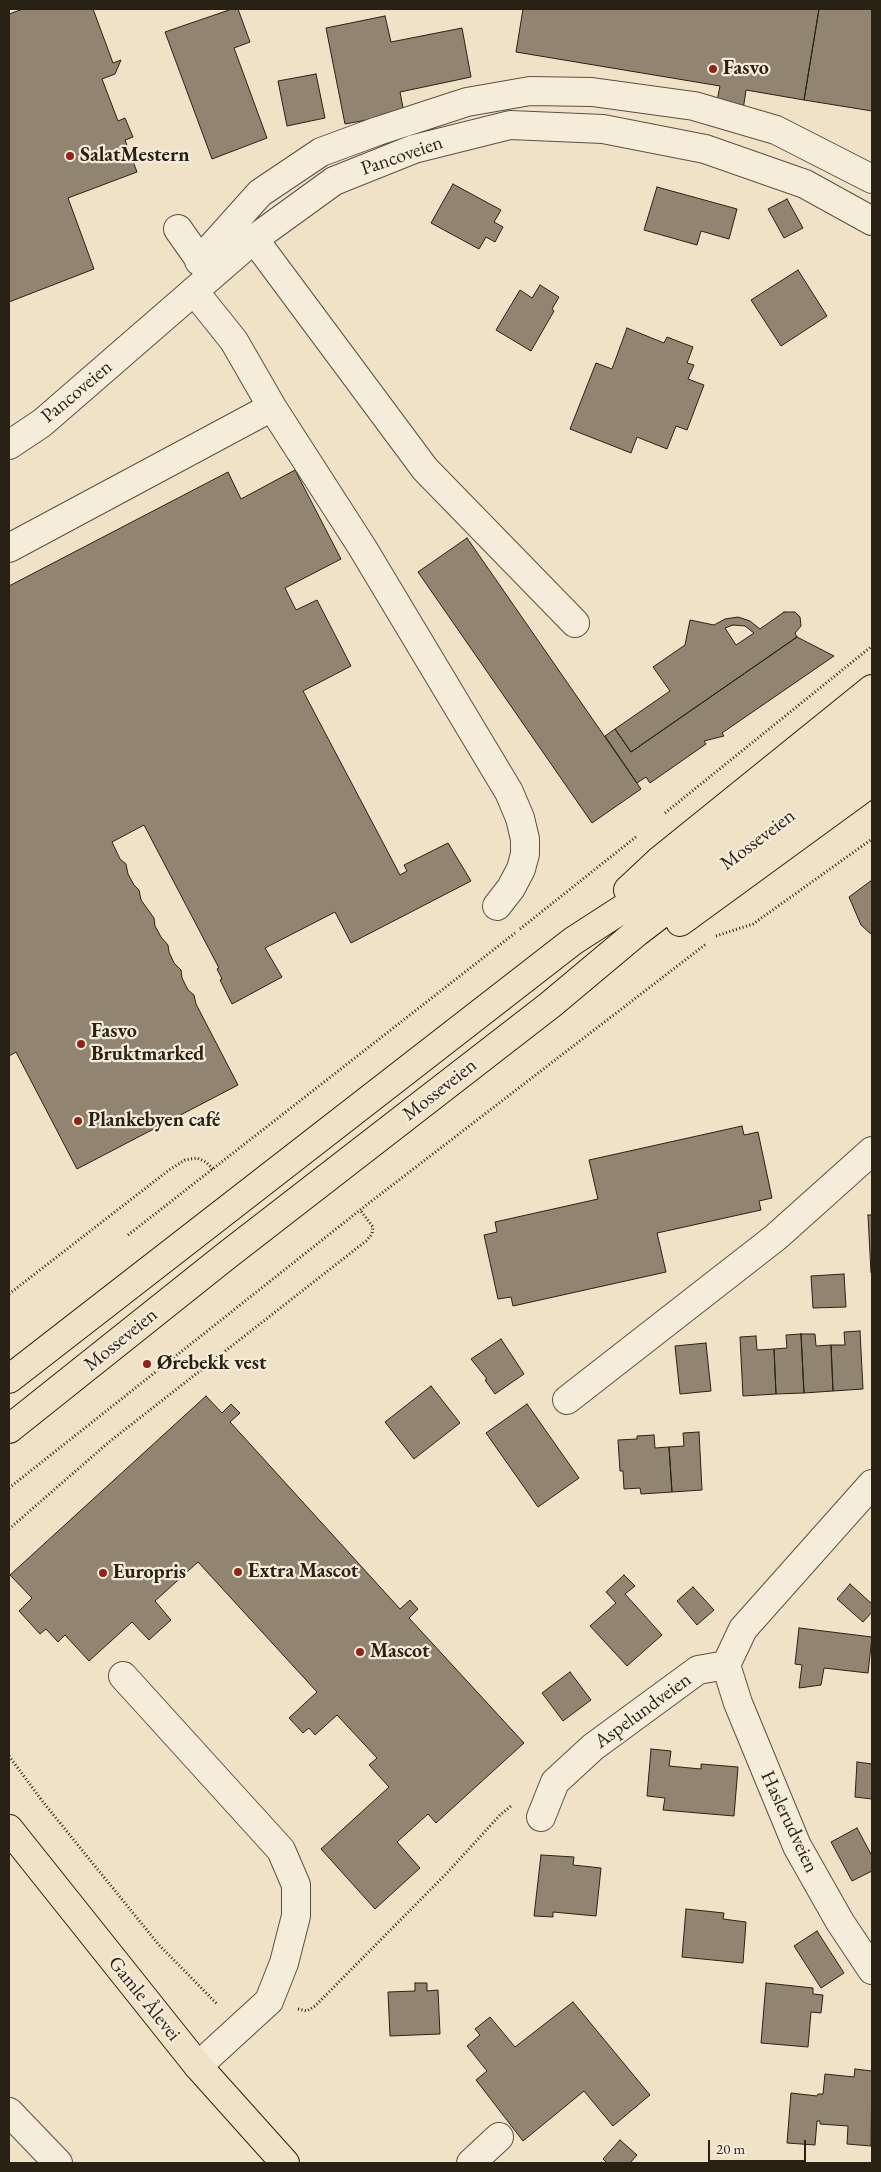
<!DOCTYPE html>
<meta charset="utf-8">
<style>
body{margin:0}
#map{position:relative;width:881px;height:2172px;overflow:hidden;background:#f0e2c6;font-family:"EB Garamond",serif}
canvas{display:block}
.frame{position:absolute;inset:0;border:10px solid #2a2115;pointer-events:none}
.scale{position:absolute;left:708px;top:2140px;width:98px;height:22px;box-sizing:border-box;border:2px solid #2a2115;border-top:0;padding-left:6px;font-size:15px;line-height:18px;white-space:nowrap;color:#2a2115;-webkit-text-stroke:4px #f5ecda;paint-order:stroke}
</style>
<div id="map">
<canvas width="881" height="2172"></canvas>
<div class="frame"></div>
<div class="scale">20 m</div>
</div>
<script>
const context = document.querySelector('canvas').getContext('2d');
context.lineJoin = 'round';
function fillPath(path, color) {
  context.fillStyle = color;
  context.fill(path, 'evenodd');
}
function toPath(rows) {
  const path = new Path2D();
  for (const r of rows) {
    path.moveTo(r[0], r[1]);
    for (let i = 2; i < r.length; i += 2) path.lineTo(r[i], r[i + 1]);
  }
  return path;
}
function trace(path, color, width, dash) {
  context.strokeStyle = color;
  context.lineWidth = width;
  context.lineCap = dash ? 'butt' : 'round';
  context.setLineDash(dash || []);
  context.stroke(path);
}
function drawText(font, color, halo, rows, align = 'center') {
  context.font = font + ' "EB Garamond",serif';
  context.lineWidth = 4.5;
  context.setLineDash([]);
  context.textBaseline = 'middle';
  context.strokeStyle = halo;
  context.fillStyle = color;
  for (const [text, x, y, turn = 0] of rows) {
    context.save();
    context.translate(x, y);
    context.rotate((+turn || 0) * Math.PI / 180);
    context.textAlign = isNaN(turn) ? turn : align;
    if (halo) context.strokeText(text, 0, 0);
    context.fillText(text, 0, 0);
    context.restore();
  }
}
const building = toPath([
 [23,9,93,9,113,63,121,60,115,74,102,79,118,121,125,118,133,137,125,140,137,172,68,198,94,269,9,302,9,14,23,9],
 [232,9,238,9,250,42,234,48,267,138,212,159,165,32,232,9],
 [523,9,819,9,804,100,746,90,743,110,716,106,720,86,516,52,523,9],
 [819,9,872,9,872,111,804,100,819,9],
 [385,16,391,42,462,28,471,77,400,92,404,113,345,124,326,28,385,16],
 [316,74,325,118,287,126,278,81,316,74],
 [453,184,501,210,494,222,503,227,495,242,486,237,479,249,431,223,453,184],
 [657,187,737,209,729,239,701,231,697,245,644,230,657,187],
 [787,199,803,228,784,238,768,209,787,199],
 [798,270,827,316,781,346,751,300,798,270],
 [540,285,559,297,552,309,554,311,531,351,496,330,520,290,532,298,540,285],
 [627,328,664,343,667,337,693,347,687,363,694,365,688,379,704,385,687,430,676,426,667,449,637,437,631,453,570,429,596,363,612,369,627,328],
 [295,470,341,559,285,588,296,610,317,600,351,666,303,691,400,875,407,871,404,865,448,843,471,881,351,943,335,912,265,948,282,977,232,1004,220,980,222,979,217,969,219,968,144,825,112,842,120,859,126,864,128,874,134,885,139,890,141,900,154,918,155,926,161,937,168,945,169,952,174,963,181,970,182,978,188,990,194,995,196,1004,238,1085,77,1169,16,1052,9,1056,9,586,228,472,241,499,295,470],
 [467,538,641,789,592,823,418,572,467,538],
 [784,612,795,612,800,617,801,626,795,633,797,637,631,752,615,729,670,691,653,667,685,645,690,620,714,625,725,619,738,617,750,621,760,629,784,612],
 [733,625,745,626,754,633,736,645,725,628,733,625],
 [797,637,834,656,722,733,724,736,704,741,706,744,650,783,646,777,637,783,605,736,615,729,631,752,797,637],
 [872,880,872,935,861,925,849,897,872,880],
 [742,1126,744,1135,758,1132,772,1198,759,1201,761,1210,657,1233,666,1272,513,1306,511,1297,498,1299,484,1235,497,1232,495,1222,598,1199,589,1160,742,1126],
 [868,1215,872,1215,872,1273,871,1273,868,1215],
 [844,1274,846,1307,813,1308,811,1276,844,1274],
 [860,1331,863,1389,833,1391,831,1345,845,1345,844,1332,860,1331],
 [801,1334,815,1334,816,1346,831,1345,833,1391,804,1393,801,1334],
 [801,1334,804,1393,776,1394,774,1349,787,1348,786,1335,801,1334],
 [756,1336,757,1350,774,1349,776,1394,743,1396,740,1337,756,1336],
 [501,1339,524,1374,495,1394,485,1380,487,1379,471,1359,501,1339],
 [706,1343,711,1391,680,1394,675,1346,706,1343],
 [431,1386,460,1423,414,1459,385,1422,431,1386],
 [206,1396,222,1413,231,1404,240,1413,230,1422,400,1609,410,1600,418,1609,409,1618,524,1743,436,1823,428,1814,397,1842,420,1868,375,1909,321,1849,389,1787,369,1765,377,1758,337,1715,315,1735,309,1728,303,1733,289,1718,317,1692,198,1562,155,1601,171,1620,149,1640,132,1622,89,1661,65,1635,58,1642,46,1629,40,1634,19,1611,32,1598,10,1575,206,1396],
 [527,1404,579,1478,538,1507,486,1433,527,1404],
 [699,1432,702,1490,672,1492,669,1447,684,1446,683,1433,699,1432],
 [654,1435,655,1448,669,1447,672,1492,641,1494,640,1488,624,1489,623,1471,620,1471,618,1440,637,1439,637,1436,654,1435],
 [624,1575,635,1586,625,1594,662,1635,627,1666,590,1626,616,1603,606,1592,624,1575],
 [850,1584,872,1604,872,1612,863,1622,837,1599,850,1584],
 [693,1587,714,1610,697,1625,677,1601,693,1587],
 [799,1628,872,1637,868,1673,824,1668,821,1685,799,1688,802,1665,795,1664,799,1628],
 [570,1672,591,1700,563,1721,542,1693,570,1672],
 [651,1749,671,1751,669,1766,701,1769,701,1764,738,1767,734,1816,663,1810,665,1798,647,1796,651,1749],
 [857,1762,872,1764,872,1799,855,1797,857,1762],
 [857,1828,872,1856,872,1871,852,1881,831,1842,857,1828],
 [541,1855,574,1857,573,1865,601,1868,596,1916,553,1912,553,1917,534,1916,541,1855],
 [686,1909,724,1913,723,1919,746,1922,743,1963,682,1957,686,1909],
 [817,1931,844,1973,821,1988,794,1946,817,1931],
 [415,1983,427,1983,427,1991,438,1990,440,2034,390,2036,388,1992,415,1991,415,1983],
 [766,1983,813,1988,813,1994,823,1995,821,2013,811,2012,808,2047,761,2043,766,1983],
 [573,2002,650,2095,613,2126,584,2091,523,2141,476,2080,487,2071,467,2046,480,2035,475,2029,490,2017,515,2047,573,2002],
 [855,2069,872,2071,871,2146,847,2144,848,2126,820,2124,820,2121,817,2121,815,2145,787,2143,791,2093,817,2096,818,2094,823,2094,825,2074,854,2077,855,2069],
 [620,2140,637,2155,630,2163,607,2163,603,2159,620,2140]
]);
fillPath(building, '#918571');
trace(building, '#2a2115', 1);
const minor = toPath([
 [178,229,209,273],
 [254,239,425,469,575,623],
 [199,261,260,193,321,152,378,131,467,102,530,91,592,92,694,106,776,130,872,179],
 [194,291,234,341,272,407,362,547,509,792,520,818,525,839,525,854,521,869,511,888,497,906],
 [9,445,42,423,254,239,334,181,414,149,510,125,603,129,705,149,805,184,872,221],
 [9,548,272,407],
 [567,1400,776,1237,872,1151],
 [726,1665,738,1703,797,1846,840,1922,872,1970],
 [123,1676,281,1850,296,1885,296,1916,284,1963,269,2001,198,2066],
 [541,1817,555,1782,593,1747,698,1670,726,1665,743,1629,872,1484],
 [9,2112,58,2163],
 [471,2163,499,2137]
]);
const major = toPath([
 [9,1829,198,2066,285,2163]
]);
const highway = toPath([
 [628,890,659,861,872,689],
 [680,922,872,782],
 [9,1379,573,941,672,877,872,722],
 [9,1429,226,1256,550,1005,636,933,872,752]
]);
trace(minor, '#5c5141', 30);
trace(major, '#2a2115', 30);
trace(highway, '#2a2115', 30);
trace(toPath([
 [665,813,872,646],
 [520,929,637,836],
 [716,936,753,924,872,839],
 [128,1235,515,933],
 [9,1294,169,1170,185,1160,197,1158,206,1162,213,1169],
 [9,1488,360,1210,706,944],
 [9,1529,109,1442,366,1241,372,1234,373,1227,360,1210],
 [9,1756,43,1802,159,1945,218,2005],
 [298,2009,307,2011,315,2006,446,1874,500,1815,511,1806]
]), '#2a2115', 3, [1, 2.5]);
trace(minor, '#f5ecda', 28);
trace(major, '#f0e2c6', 28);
trace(highway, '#f0e2c6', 28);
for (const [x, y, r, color] of [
 [713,69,5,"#8f2418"],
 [70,156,5,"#8f2418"],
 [81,1044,5,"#8f2418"],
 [78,1121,5,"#8f2418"],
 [147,1364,5,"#8f2418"],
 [238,1572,5,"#8f2418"],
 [103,1573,5,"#8f2418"],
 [360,1652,5,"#8f2418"]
]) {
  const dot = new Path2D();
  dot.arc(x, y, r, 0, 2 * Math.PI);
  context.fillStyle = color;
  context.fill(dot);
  trace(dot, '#f5ecda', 2);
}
drawText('bold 20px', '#2a2115', '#f5ecda', [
 ["Fasvo",723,69],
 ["SalatMestern",80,156],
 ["Fasvo",91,1032],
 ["Bruktmarked",91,1055],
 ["Plankebyen café",88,1121],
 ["Ørebekk vest",157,1364],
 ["Extra Mascot",248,1572],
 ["Europris",113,1573],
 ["Mascot",370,1652]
], 'left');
drawText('20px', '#2a2115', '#f5ecda', [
 ["Pancoveien",402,156,-19],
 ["Pancoveien",77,392,-40],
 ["Mosseveien",758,840,-37],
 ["Mosseveien",440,1090,-38],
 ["Mosseveien",121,1340,-39],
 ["Aspelundveien",643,1711,-36],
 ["Haslerudveien",789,1822,65],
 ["Gamle Ålevei",144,1999,51]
]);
</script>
